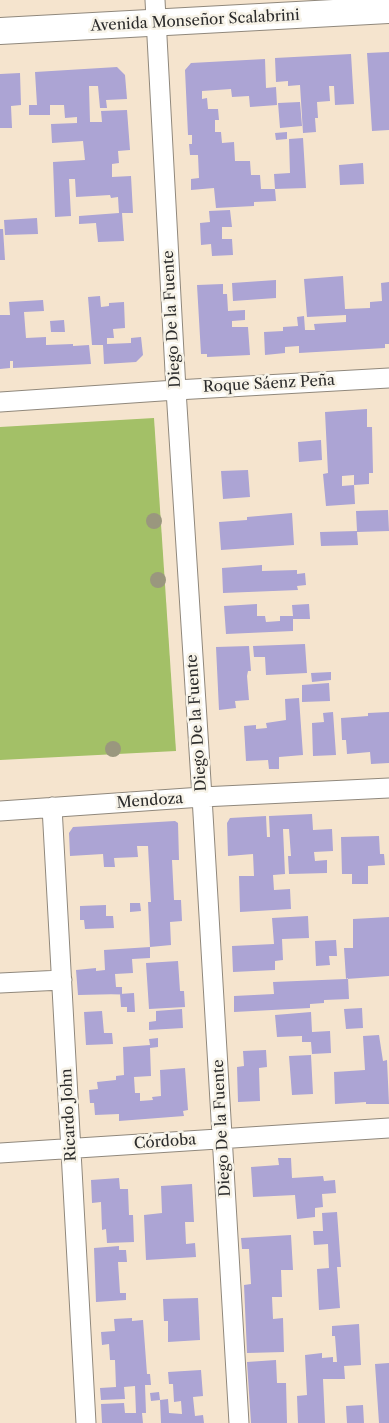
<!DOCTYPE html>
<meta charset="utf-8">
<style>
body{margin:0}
canvas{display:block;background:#f5e4ce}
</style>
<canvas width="389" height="1423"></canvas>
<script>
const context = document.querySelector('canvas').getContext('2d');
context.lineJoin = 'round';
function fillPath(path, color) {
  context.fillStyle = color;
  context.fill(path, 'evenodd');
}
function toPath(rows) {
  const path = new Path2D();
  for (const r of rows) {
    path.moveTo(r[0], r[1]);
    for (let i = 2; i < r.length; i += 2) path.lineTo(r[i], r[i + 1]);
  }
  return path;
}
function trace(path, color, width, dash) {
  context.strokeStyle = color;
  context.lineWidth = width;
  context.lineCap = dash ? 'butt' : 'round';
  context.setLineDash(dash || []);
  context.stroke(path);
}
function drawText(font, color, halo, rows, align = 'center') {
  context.font = font + ' "Libre Caslon Text",serif';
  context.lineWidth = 5;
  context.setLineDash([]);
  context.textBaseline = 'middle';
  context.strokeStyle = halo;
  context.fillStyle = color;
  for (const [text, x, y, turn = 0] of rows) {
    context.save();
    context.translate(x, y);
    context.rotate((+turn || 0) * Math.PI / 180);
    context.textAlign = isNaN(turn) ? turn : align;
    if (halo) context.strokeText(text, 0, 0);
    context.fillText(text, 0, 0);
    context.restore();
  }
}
fillPath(toPath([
 [154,418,176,751,0,760,0,427]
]), '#a3c067');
fillPath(toPath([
 [389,52,389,130,372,131,367,53],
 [351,54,354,104,335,105,334,86,329,86,330,101,317,102,318,118,315,118,316,132,303,133,300,85,288,86,288,81,276,82,275,58],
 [265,59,266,88,276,87,277,105,250,107,249,96,232,97,231,89,202,91,202,99,207,98,208,109,218,109,219,120,215,120,215,132,221,132,222,143,234,142,235,161,250,161,251,175,260,175,261,189,275,189,276,201,254,202,254,206,216,208,214,188,191,190,191,179,199,178,198,155,190,155,189,144,192,144,192,135,188,135,185,70,191,63],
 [117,67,125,75,127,99,106,100,107,108,100,108,98,86,89,86,90,122,102,122,101,111,127,110,130,150,118,151,119,163,112,164,112,177,131,176,133,213,122,213,124,241,98,242,96,223,79,224,79,216,119,213,118,197,111,198,110,195,76,197,75,179,69,179,71,216,55,217,53,162,85,160,83,141,52,143,51,124,77,123,77,117,65,118,64,105,50,105,50,115,29,115,29,105,37,105,35,72],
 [20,73,21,105,11,106,12,128,0,128,0,74],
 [300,102,302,126,280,128,278,103],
 [287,132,287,139,276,140,275,133],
 [303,138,306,188,275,189,274,174,290,173,289,139],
 [363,163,364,184,340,185,339,165],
 [230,210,232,227,222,227,222,239,232,239,233,255,212,256,211,244,201,245,200,223,210,222,209,211],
 [37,218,38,234,5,235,4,220],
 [0,229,3,229,5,260,0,260],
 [343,276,345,309,370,308,370,302,382,301,381,283,389,282,389,344,385,344,385,348,299,353,299,346,285,347,285,353,265,355,264,332,283,331,283,327,298,326,297,317,304,316,305,330,315,330,314,324,346,322,346,315,307,317,304,279],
 [276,280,276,298,233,301,232,283],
 [223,284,223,294,227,294,228,311,245,310,245,320,232,321,232,327,248,327,250,355,207,357,207,354,201,354,197,285],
 [100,296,101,307,109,306,109,303,124,302,125,328,113,329,114,338,107,338,107,344,131,343,131,338,141,337,143,355,136,362,104,364,103,345,92,345,88,297],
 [43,300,44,311,24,312,26,338,46,337,46,345,73,344,73,346,89,345,91,364,13,368,13,361,10,361,10,368,0,369,0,315,10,315,9,302],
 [64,320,65,332,51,332,50,321],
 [367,409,367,427,372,427,373,473,369,473,369,484,354,485,354,475,342,476,342,486,354,485,355,504,326,506,323,474,328,473,325,412],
 [321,440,322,460,299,462,298,442],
 [248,470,250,497,223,499,221,471],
 [388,510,389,531,357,532,358,545,321,546,320,532,357,531,356,511],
 [292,513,294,545,221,550,219,522,247,520,247,517],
 [262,565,262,571,297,570,297,574,305,573,306,585,297,586,298,590,223,593,222,568],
 [257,604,257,616,265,616,266,622,280,621,280,616,293,616,292,605,309,604,310,619,293,619,293,631,226,634,224,606],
 [305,644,307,673,266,675,265,657,254,657,253,646],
 [249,646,251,671,248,671,247,676,249,700,235,701,236,708,219,710,216,647],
 [331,672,331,680,312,682,311,673],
 [329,683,330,701,302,702,302,685],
 [299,698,303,755,279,757,279,769,269,769,268,760,246,761,244,726,256,725,256,729,267,728,266,723,286,720,285,699],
 [333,712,336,755,313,756,312,723,324,722,323,713],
 [389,712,389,763,371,764,370,752,347,754,346,740,342,740,341,718,368,716,368,713],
 [312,814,313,830,332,829,333,851,314,852,315,861,327,860,327,873,289,874,288,856,291,856,289,829,283,829,285,874,273,875,274,890,290,889,291,909,240,912,239,876,254,876,253,854,228,856,227,823,230,818,266,816,267,837,270,837,269,816],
 [175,821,178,823,179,860,172,860,174,900,181,900,182,921,170,922,171,945,150,947,148,902,151,902,148,846,137,846,138,857,114,858,115,867,104,867,103,854,70,856,69,833,73,827],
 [379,836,380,854,384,854,385,865,368,866,368,884,352,884,352,874,342,874,341,837],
 [130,903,140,903,141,911,130,912],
 [106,905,106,916,113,916,114,928,85,929,84,920,80,920,80,906],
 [308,916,309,938,282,939,283,960,275,961,275,970,233,972,232,946,274,944,272,918],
 [389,917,389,976,346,979,348,978,349,999,324,1000,324,1003,310,1004,310,1008,234,1012,234,996,274,994,273,982,346,979,344,948,353,948,353,919],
 [336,940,337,956,329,956,330,965,316,966,315,941],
 [150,947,150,958,132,959,133,973,115,974,116,987,122,987,122,994,78,995,76,970,96,968,96,971,105,970,104,950],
 [178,961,180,991,184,991,185,1007,149,1009,146,963],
 [134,993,135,1012,127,1012,127,1007,121,1007,120,994],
 [362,1008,363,1028,346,1029,344,1009],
 [182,1009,183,1028,149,1030,149,1022,156,1021,156,1011],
 [102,1011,104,1033,112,1033,113,1044,86,1045,84,1012],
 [311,1012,312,1032,330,1031,331,1053,312,1054,311,1042,302,1042,302,1036,277,1037,275,1015],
 [379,1035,383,1061,387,1060,389,1104,366,1104,366,1102,335,1104,334,1072,365,1070,363,1036],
 [158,1038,158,1047,150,1048,151,1076,134,1077,135,1093,140,1093,140,1101,153,1100,152,1097,161,1096,160,1070,185,1068,188,1110,183,1111,184,1116,119,1121,119,1114,95,1115,94,1103,90,1103,89,1090,98,1089,97,1082,116,1080,116,1076,124,1075,123,1047,150,1045,149,1039],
 [266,1050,267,1067,259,1068,260,1101,238,1102,237,1067,244,1066,243,1051],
 [311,1055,313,1094,292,1095,289,1056],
 [278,1158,291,1158,292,1178,323,1176,324,1181,335,1180,336,1193,322,1194,323,1207,315,1208,315,1217,297,1219,295,1195,253,1197,251,1167,279,1165],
 [119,1178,120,1189,128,1189,129,1215,133,1215,134,1242,107,1243,106,1229,102,1230,101,1202,92,1203,91,1180],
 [192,1184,194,1222,185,1222,186,1244,195,1243,196,1257,146,1260,144,1215,162,1213,161,1186],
 [337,1212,341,1267,337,1267,340,1308,319,1310,317,1269,329,1268,328,1244,314,1245,313,1231,323,1231,322,1213],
 [291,1235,293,1270,281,1270,282,1297,272,1297,273,1319,283,1318,284,1352,247,1353,244,1285,251,1284,249,1249,242,1249,241,1238],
 [119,1246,119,1250,126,1250,127,1262,118,1262,120,1293,126,1293,126,1300,96,1302,94,1248],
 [198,1298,200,1340,168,1342,168,1321,164,1321,163,1299],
 [132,1318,132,1321,143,1320,147,1374,150,1374,151,1385,145,1385,146,1413,142,1413,143,1423,102,1423,101,1404,124,1403,125,1413,136,1413,135,1386,124,1387,125,1399,101,1400,100,1388,116,1387,115,1360,110,1360,109,1344,102,1345,101,1332,115,1331,114,1319],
 [359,1324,361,1365,344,1366,345,1379,323,1379,325,1423,298,1423,297,1396,307,1395,305,1355,322,1353,322,1358,333,1357,333,1362,337,1362,335,1336,332,1336,332,1326],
 [276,1360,277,1383,286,1383,287,1423,251,1423,247,1362],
 [389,1363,389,1423,379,1423,375,1364],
 [201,1370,203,1396,193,1397,195,1416,203,1415,204,1423,161,1423,160,1400,151,1401,150,1393,159,1392,160,1400,168,1399,169,1413,182,1414,181,1401,174,1402,173,1384,169,1384,168,1372],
 [363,1405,364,1423,347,1423,346,1406]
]), '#aca4d4');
const street = toPath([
 [155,0,176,390,202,797,239,1423],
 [0,402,176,390,389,378],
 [52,807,86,1423],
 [0,811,202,797,389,788],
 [0,983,62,980],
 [0,1153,389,1128]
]);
const secondary = toPath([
 [0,31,389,10]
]);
trace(street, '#90887c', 21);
trace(secondary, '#90887c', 28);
trace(street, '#fff', 19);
trace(secondary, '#fff', 26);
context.fillStyle = '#9a977e';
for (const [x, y] of [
 [154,521],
 [158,580],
 [113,749]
]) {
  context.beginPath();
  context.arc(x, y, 8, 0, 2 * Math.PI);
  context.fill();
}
drawText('15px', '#2b2b2b', '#f7f3e8', [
 ["Avenida Monseñor Scalabrini",195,21,-3],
 ["Diego De la Fuente",172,319,-93],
 ["Roque Sáenz Peña",269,384,-3],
 ["Diego De la Fuente",197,723,-94],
 ["Mendoza",150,801,-4],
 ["Ricardo John",69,1115,-93],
 ["Diego De la Fuente",222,1128,-93],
 ["Córdoba",165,1142,-4]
]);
</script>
